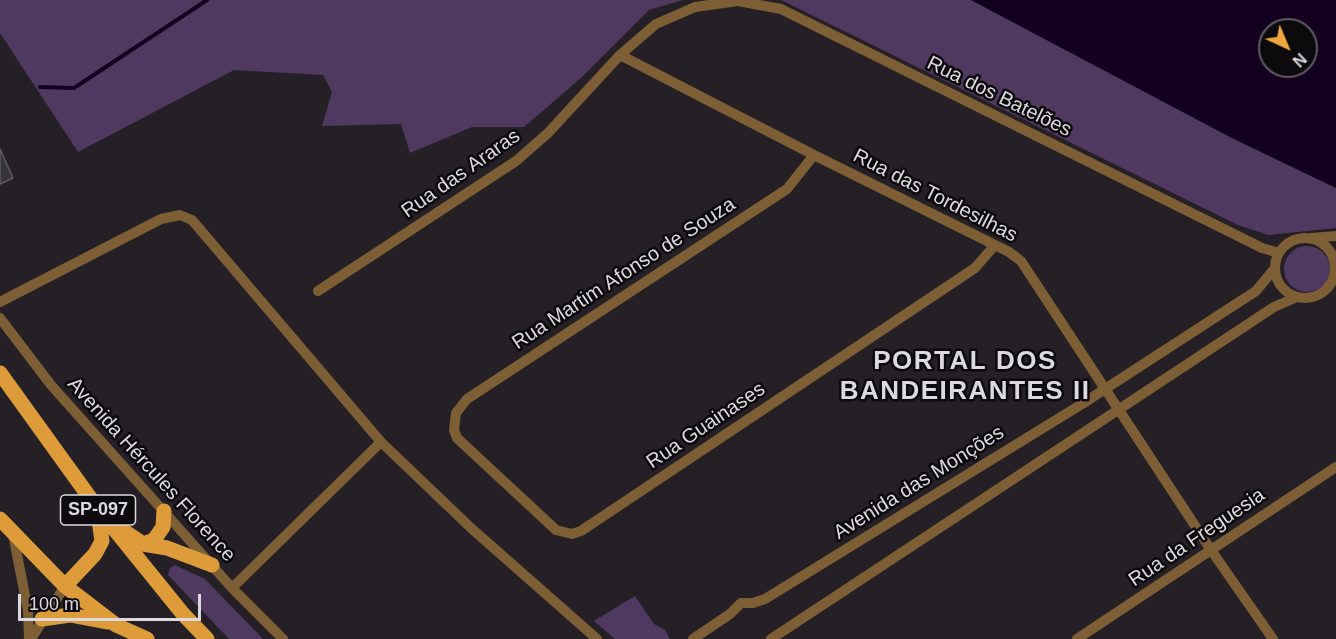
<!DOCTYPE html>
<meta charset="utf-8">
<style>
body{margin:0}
#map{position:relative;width:1336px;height:639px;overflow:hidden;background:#242026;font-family:Arial,sans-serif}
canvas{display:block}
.north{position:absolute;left:1258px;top:18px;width:60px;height:60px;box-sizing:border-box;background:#0c0a0d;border:2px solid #5f5d61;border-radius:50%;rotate:136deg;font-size:16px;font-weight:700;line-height:24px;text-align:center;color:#dcdade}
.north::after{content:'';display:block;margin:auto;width:21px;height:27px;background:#eea83c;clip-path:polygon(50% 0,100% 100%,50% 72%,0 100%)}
.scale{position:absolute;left:18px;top:594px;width:183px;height:27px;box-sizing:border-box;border:3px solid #dcdade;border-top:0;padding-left:8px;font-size:18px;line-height:21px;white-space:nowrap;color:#dcdade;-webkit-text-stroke:4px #0c0a0d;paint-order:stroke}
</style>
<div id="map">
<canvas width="1336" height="639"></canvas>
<div class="north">N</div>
<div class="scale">100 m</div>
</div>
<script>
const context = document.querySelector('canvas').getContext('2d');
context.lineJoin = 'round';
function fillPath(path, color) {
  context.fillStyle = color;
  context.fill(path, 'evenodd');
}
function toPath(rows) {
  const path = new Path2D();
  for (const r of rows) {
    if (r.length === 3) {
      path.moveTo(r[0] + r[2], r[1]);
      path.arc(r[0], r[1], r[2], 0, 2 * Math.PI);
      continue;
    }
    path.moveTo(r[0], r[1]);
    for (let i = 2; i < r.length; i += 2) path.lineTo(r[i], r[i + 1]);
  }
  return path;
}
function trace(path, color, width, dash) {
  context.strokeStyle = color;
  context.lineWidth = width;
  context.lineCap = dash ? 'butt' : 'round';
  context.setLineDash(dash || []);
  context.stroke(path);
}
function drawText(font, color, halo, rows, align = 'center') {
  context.font = font + ' Arial,sans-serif';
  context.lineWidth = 5;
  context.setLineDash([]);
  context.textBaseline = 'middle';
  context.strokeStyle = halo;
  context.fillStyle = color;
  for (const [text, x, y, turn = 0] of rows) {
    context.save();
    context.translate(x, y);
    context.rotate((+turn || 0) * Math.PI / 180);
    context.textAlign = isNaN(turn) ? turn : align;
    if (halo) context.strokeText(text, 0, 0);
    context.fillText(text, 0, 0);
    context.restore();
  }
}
fillPath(toPath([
 [0,0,683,0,649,10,581,78,524,127,472,127,410,153,401,124,322,126,332,92,323,75,234,70,78,152,0,33],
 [781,0,971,0,1232,138,1336,188,1336,228,1268,235,1238,225],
 [1307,269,23],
 [175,565,205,579,263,639,229,639,168,575,170,568],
 [635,596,654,624,665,630,670,639,615,639,594,621]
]), '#503960');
fillPath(toPath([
 [971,0,1336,0,1336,188,1232,138],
 [1270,30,1306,30,1306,66,1270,66]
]), '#130020');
trace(toPath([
 [40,87,74,88,207,0]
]), '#130020', 4);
const building = toPath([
 [0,149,13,178,0,184,0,149]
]);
fillPath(building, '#38343b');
trace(building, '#605b63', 1.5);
trace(toPath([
 [620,55,814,155,1009,252,1021,261,1211,550,1273,639],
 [814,155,787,189,467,399,456,413,454,430,457,438,556,530,572,534,581,531,975,268,995,245],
 [1312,238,1336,236],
 [1305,268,30],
 [318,291,516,161,548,133,620,55,656,24,695,7,738,1,781,9,1262,248,1279,253],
 [0,302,161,219,180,215,192,220,381,442,471,528,597,639],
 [0,318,51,385,232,588,283,639],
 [13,534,28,611,29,639],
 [232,588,381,442],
 [31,639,65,586],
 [693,639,730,614,741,603,753,603,765,599,1082,404,1256,291,1275,268],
 [771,639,1274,307,1297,297],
 [1077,639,1336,467]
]), '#7e5f35', 10);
trace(toPath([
 [0,373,98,509,183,614,207,639],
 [0,519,65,586,116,625,147,639],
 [121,529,143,544,154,540,163,527,164,511],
 [143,544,167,548,212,565],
 [65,586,95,554,102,541,98,513],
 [42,619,70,615,107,622]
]), '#dd9c39', 15);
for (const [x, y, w] of [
 [98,510,75]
]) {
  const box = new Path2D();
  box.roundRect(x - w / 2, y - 15, w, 30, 4.5);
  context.fillStyle = '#0c0a0d';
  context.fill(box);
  trace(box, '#dcdade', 1.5);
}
drawText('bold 18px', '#dcdade', null, [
 ["SP-097",98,510]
]);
drawText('20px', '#dcdade', '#0c0a0d', [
 ["Rua dos Batelões",999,97,26],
 ["Rua das Araras",461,174,-35],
 ["Rua das Tordesilhas",935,196,27],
 ["Rua Martim Afonso de Souza",624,274,-33],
 ["Rua Guainases",706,426,-34],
 ["Avenida Hércules Florence",151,470,48],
 ["Avenida das Monções",919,483,-32],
 ["Rua da Freguesia",1197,538,-34]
]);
context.letterSpacing = '1.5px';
drawText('bold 26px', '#dcdade', '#0c0a0d', [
 ["PORTAL DOS",965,362],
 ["BANDEIRANTES II",965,392]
]);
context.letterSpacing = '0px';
</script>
